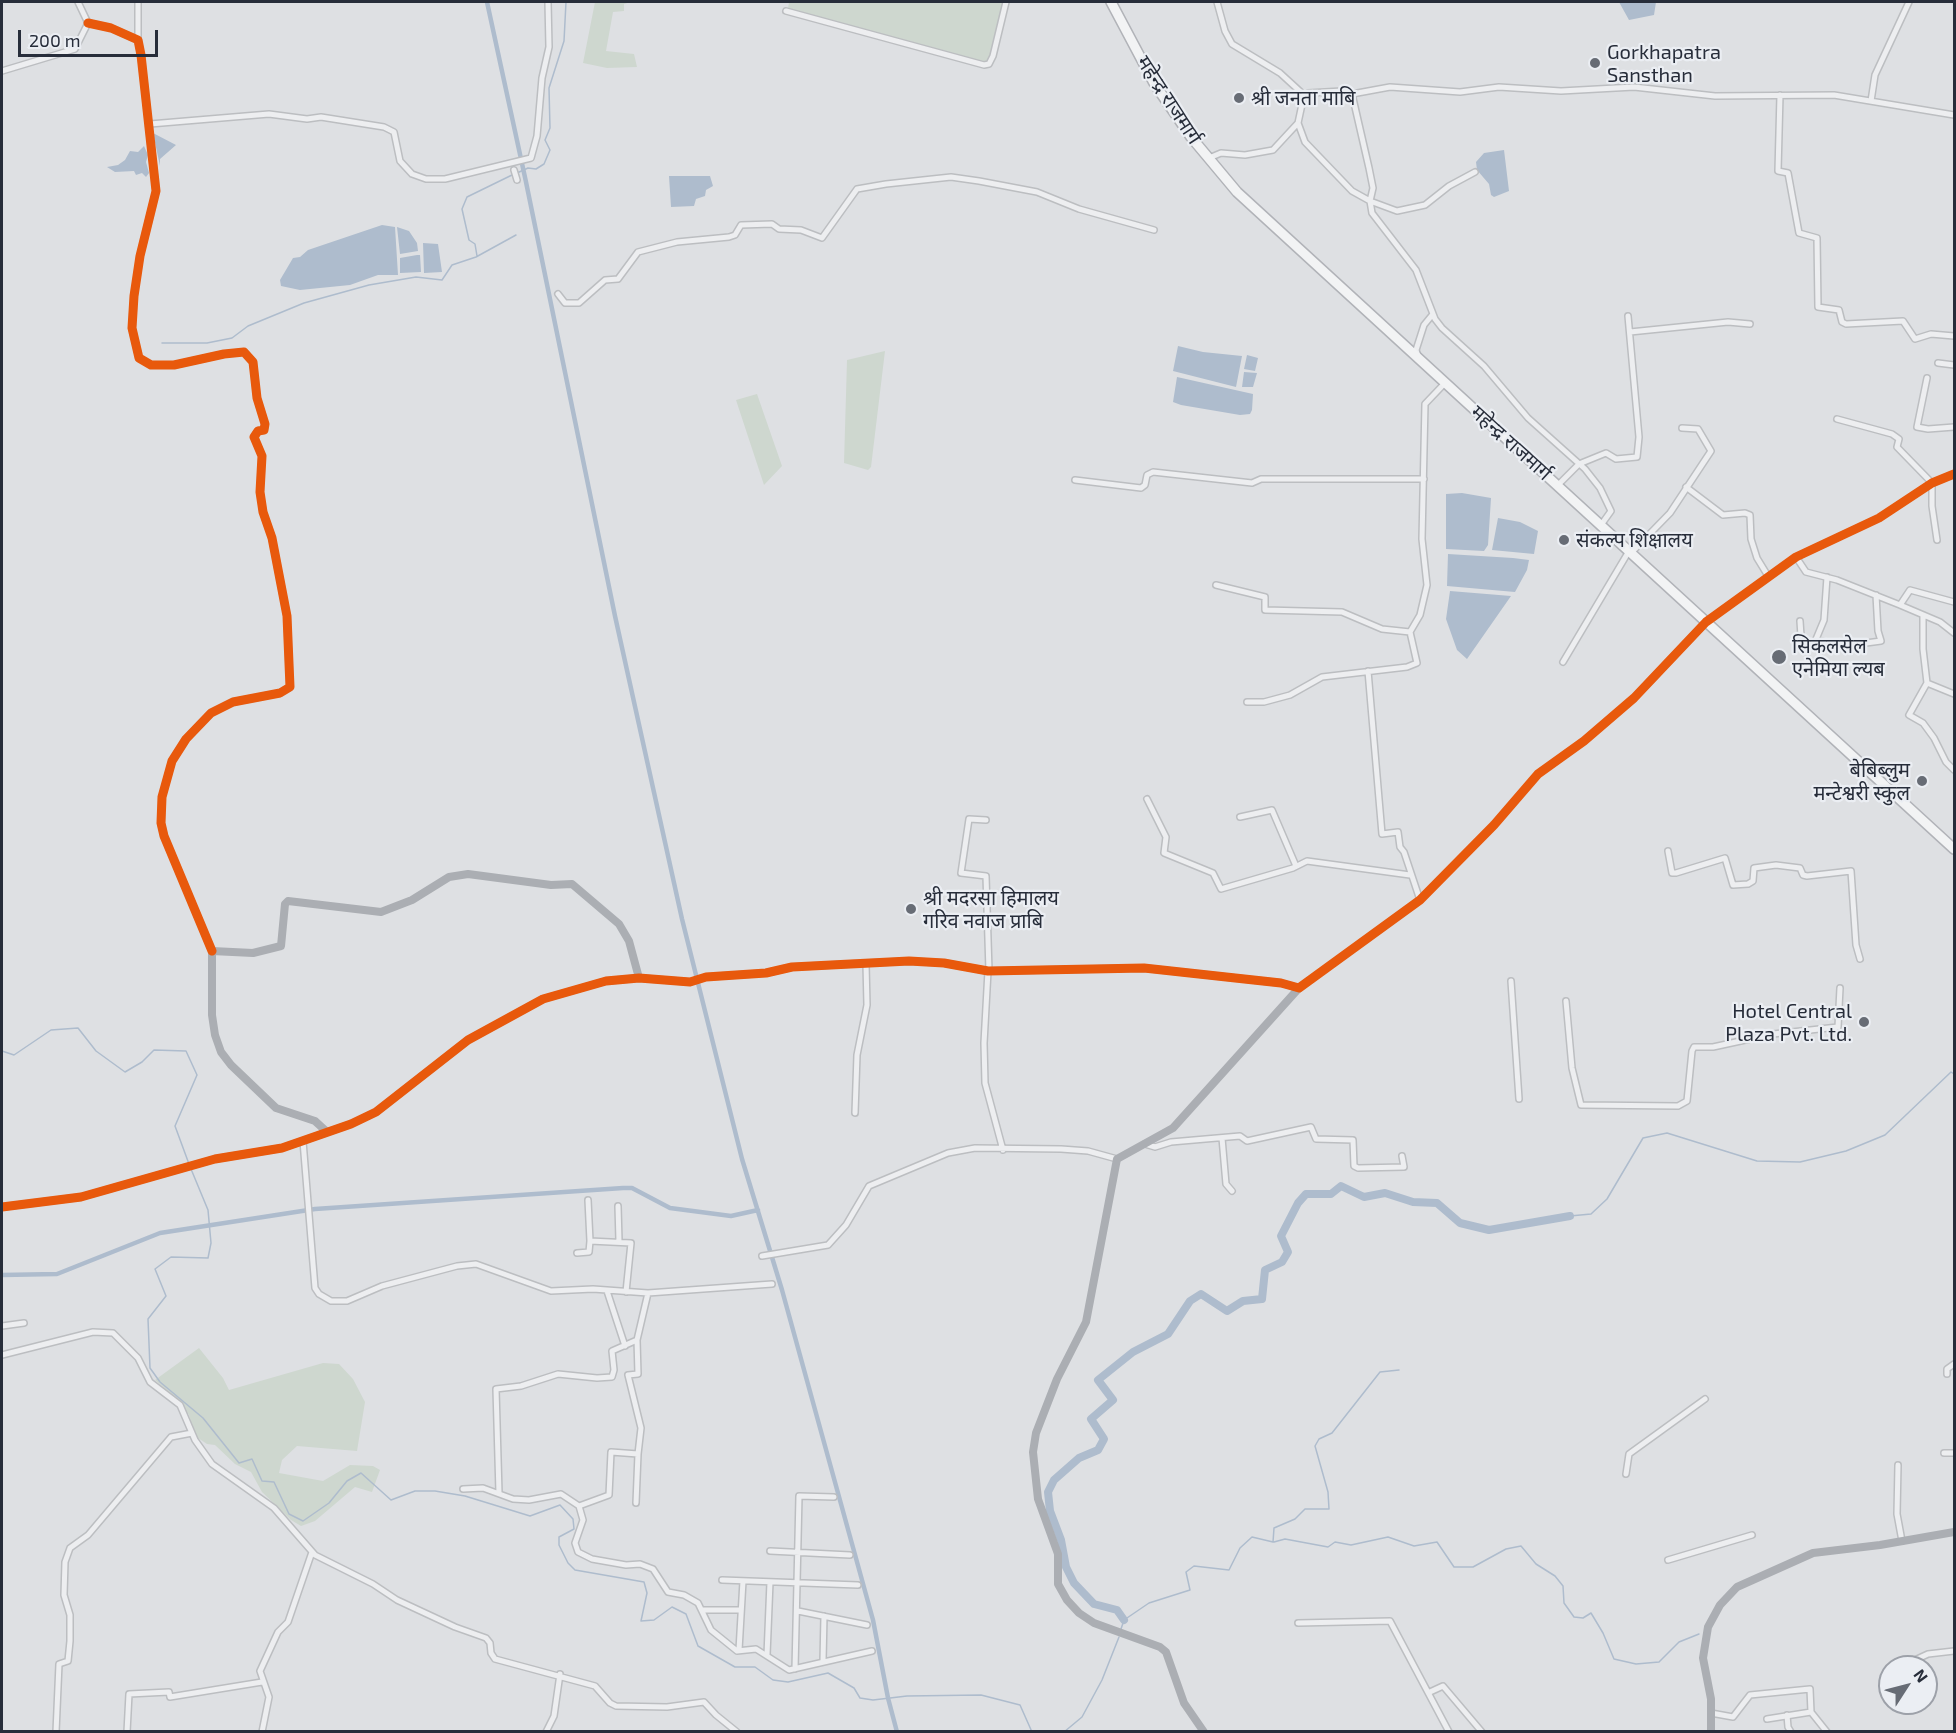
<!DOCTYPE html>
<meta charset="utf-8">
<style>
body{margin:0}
#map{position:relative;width:1956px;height:1733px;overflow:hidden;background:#dee0e3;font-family:"Exo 2",sans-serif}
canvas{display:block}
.frame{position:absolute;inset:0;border:3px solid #272d3a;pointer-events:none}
.north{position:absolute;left:1878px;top:1655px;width:60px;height:60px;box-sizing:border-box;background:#ebeef3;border:2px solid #9da1a9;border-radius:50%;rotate:54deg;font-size:16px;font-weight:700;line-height:24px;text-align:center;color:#272d3a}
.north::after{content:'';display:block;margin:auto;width:21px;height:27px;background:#676c75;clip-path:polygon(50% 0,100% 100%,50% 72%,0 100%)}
.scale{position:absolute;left:18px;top:30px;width:140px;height:27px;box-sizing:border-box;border:3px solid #272d3a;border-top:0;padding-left:8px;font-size:18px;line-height:21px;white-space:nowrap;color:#272d3a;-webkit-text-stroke:4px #ebeef3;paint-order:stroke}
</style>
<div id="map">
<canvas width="1956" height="1733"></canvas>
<div class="frame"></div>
<div class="north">N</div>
<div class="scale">200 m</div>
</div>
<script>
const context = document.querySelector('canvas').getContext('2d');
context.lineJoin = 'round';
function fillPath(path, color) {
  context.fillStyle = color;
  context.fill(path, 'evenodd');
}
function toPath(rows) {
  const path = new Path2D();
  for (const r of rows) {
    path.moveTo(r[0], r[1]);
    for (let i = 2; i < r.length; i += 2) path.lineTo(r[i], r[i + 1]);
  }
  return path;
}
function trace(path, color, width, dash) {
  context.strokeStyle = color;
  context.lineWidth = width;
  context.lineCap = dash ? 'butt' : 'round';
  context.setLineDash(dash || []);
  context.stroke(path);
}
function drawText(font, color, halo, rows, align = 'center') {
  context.font = font + ' "Exo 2","Noto Sans Devanagari",sans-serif';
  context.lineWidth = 4.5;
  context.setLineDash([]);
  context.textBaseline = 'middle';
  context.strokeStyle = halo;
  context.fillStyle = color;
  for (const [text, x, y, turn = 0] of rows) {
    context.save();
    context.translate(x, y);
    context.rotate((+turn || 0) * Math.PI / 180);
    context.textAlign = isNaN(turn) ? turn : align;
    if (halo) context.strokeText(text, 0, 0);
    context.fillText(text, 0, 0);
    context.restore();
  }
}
fillPath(toPath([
 [595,2,631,2,624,4,624,11,613,12,606,51,634,54,637,67,607,68,583,63],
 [789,2,1003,2,992,54,989,61,985,62,788,9],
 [885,351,871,467,868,470,844,463,847,360],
 [757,394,782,466,764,485,736,400],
 [199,1348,223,1378,229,1390,323,1363,339,1364,353,1379,365,1402,357,1451,297,1446,282,1460,279,1473,323,1481,350,1465,373,1466,380,1470,372,1492,355,1487,315,1521,301,1526,291,1520,262,1492,251,1472,235,1464,215,1445,207,1444,195,1436,189,1415,179,1401,155,1380]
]), '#ced7cf');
fillPath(toPath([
 [1619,2,1656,2,1654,15,1629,20],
 [153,133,176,145,160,159,160,166],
 [144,146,148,155,146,162,149,173,146,177,142,173,136,175,134,171,115,172,107,167,118,165,125,160,130,151,138,152],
 [1504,150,1509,191,1494,197,1491,195,1489,184,1477,170,1476,162,1484,153],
 [669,176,710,176,713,186,706,190,705,196,696,199,694,206,671,207],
 [382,225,395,227,398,275,378,275,350,285,300,290,281,286,280,280,293,258,300,257,308,250],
 [397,227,409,231,417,243,418,251,400,254],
 [423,243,438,244,442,272,424,273],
 [417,255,420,255,421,272,400,273,400,258],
 [1178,346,1203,352,1242,356,1236,387,1173,371],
 [1247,355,1258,358,1255,371,1244,369],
 [1244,372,1257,373,1253,387,1242,387],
 [1177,377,1253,394,1252,410,1250,414,1240,415,1181,405,1173,402],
 [1462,493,1491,498,1488,545,1484,551,1446,549,1446,494],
 [1498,518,1520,522,1538,531,1534,554,1492,550],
 [1448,554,1513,558,1529,560,1527,570,1515,592,1447,586],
 [1450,591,1511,596,1467,659,1457,650,1446,619]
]), '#aebccd');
trace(toPath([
 [517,173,528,168,536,169,544,164,550,150,545,140,550,128,549,88,564,41,566,2],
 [477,256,475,244,469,240,462,209,467,197,512,175],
 [162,343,207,343,232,338,248,326,304,303,369,285,416,277,442,280,452,265,476,257,516,235],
 [2,1051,14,1055,51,1030,78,1028,96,1051,125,1072,142,1062,154,1050,186,1051,197,1075,175,1126,189,1164],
 [191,1169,208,1210,211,1243,208,1258,171,1257,155,1269,166,1296,148,1319,150,1368,160,1382,203,1418,239,1463,252,1459,262,1481,274,1482,289,1514,303,1521,329,1503,347,1481,361,1473,391,1500,415,1491,435,1491,465,1496,530,1516,560,1505,573,1519,574,1529,559,1537,559,1545,568,1563,575,1570,644,1582,647,1593,641,1621,654,1620,672,1607,686,1614,698,1646,735,1667,755,1667,773,1680,788,1682,828,1673,854,1688,860,1698,873,1700,907,1696,981,1695,1020,1705,1032,1732],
 [1570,1216,1591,1214,1607,1199,1643,1138,1667,1133,1757,1161,1800,1162,1846,1151,1885,1135,1951,1072,1954,1074],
 [1274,1542,1285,1539,1328,1547,1335,1542,1351,1545,1388,1537,1414,1546,1437,1542,1454,1567,1473,1567,1506,1549,1521,1546,1536,1564,1555,1576,1563,1586,1564,1603,1574,1617,1583,1618,1591,1613,1603,1633,1614,1659,1636,1664,1659,1662,1679,1642,1699,1634],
 [1121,1629,1124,1620,1149,1603,1190,1590,1186,1572,1194,1566,1229,1570,1240,1548,1252,1537,1273,1542,1274,1528,1295,1519,1305,1509,1329,1509,1328,1492,1315,1446,1319,1439,1332,1433,1380,1372,1399,1370],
 [1064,1732,1082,1717,1102,1680,1119,1637]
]), '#aebccd', 1.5);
trace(toPath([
 [487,2,526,182,615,616,682,919,742,1159,782,1290,873,1620,888,1698,897,1732],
 [2,1275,57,1274,160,1233,315,1209,623,1188,632,1188,670,1208,731,1216,758,1210]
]), '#aebccd', 4.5);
trace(toPath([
 [1124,1620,1117,1610,1094,1604,1074,1583,1066,1567,1061,1540,1050,1511,1048,1492,1054,1480,1079,1458,1098,1450,1104,1439,1091,1419,1113,1400,1098,1380,1133,1352,1168,1334,1190,1301,1201,1294,1227,1311,1243,1301,1262,1299,1265,1270,1282,1262,1288,1252,1281,1236,1298,1203,1306,1194,1331,1194,1341,1186,1364,1197,1385,1193,1413,1202,1437,1203,1460,1223,1489,1230,1570,1216]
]), '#aebccd', 8);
const street = toPath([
 [138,2,138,40],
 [1217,2,1225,31,1232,44,1280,73,1304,95],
 [786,11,984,65,989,64,993,56,1006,2],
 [88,23,111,28,138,40,141,55,156,191,140,256,134,296,132,328,139,358,151,365,174,365,224,354,244,352,253,362,257,398,265,424,264,430,258,431,254,437,262,456,260,492,263,512,272,538,287,616,290,687,280,693,233,702,211,713,186,739,172,761,162,797,161,823,164,836,212,951],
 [2,71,75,49,88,23,78,2],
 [1352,94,1369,168,1373,188,1370,201,1352,191,1305,142,1298,123,1304,95,1308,93,1342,91,1352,94,1390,87,1460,92,1499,87,1561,91,1634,87,1715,96,1834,95,1954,115],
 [1780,95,1778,171,1788,173,1799,233,1817,238,1818,307,1839,310,1842,322,1846,324,1903,321,1915,339,1931,334,1954,336],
 [1871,101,1875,75,1909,2],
 [150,124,269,114,307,119,321,117,384,127,394,132,400,161,412,174,426,179,445,179,531,158,537,136,542,78,549,47,548,2],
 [1209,158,1221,153,1245,155,1273,150,1298,123],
 [514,170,517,180],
 [1475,172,1449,186,1425,205,1397,211,1370,201,1372,213,1416,270,1435,319,1442,328,1484,366,1528,418,1585,469,1600,488,1611,511,1601,525],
 [558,294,565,303,579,303,605,280,618,279,638,252,677,242,729,237,735,235,741,225,772,224,779,229,801,230,822,238,857,189,886,184,951,177,979,181,1037,192,1079,209,1154,230],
 [1630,332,1728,322,1750,324],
 [1418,356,1416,350,1424,325,1433,314],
 [1938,363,1954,365],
 [1927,378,1917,427,1928,429,1954,427],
 [1837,419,1892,434,1899,439,1897,447,1932,483,1932,506,1937,540],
 [1075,480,1141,488,1145,485,1147,475,1153,472,1252,483,1261,479,1424,479],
 [1558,485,1579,464,1606,453,1616,459,1637,457,1639,437,1628,316],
 [1686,487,1723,515,1745,513,1750,515,1751,539,1757,558,1768,576],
 [1631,553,1670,513,1711,451,1698,429,1682,428],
 [1796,557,1806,572,1837,580,1900,605,1940,622,1954,633],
 [1216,585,1265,597,1265,610,1342,612,1382,629,1410,632],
 [1900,605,1910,590,1954,602],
 [1923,615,1923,649,1927,683,1954,694],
 [1800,621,1801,636,1809,645,1814,644,1824,620,1827,577],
 [1816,641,1851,645,1881,641,1878,631,1876,595],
 [1563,662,1629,551],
 [1368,671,1382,834,1398,832,1400,847,1404,852,1420,900],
 [1927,683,1909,715,1923,723,1934,738,1946,762,1954,770],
 [1247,702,1264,702,1290,695,1322,677,1407,667,1417,663,1410,632,1420,615,1427,585,1422,539,1425,404,1445,383],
 [1147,799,1166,837,1164,853,1213,873,1221,889,1293,868,1307,861,1410,875],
 [1240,817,1272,810,1296,866],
 [986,820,969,819,961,873,986,876,989,971],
 [1668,851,1672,873,1676,873,1725,858,1733,885,1748,884,1753,881,1754,868,1776,865,1800,868,1803,875,1807,876,1851,871,1856,945,1860,959],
 [988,971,984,1043,985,1083,1003,1150],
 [1511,981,1519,1099],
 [1566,1001,1572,1068,1581,1105,1678,1106,1687,1101,1692,1051,1694,1047,1713,1047,1773,1034,1838,1027,1840,988],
 [855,1113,857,1055,867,1005,866,964],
 [1222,1138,1226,1184,1232,1191],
 [303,1141,315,1288,319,1294,331,1301,347,1301,382,1286,457,1266,476,1264,551,1291,593,1289,648,1293,772,1284],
 [1145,1144,1155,1147,1171,1142,1240,1136,1247,1141,1311,1127,1316,1139,1353,1140,1354,1166,1358,1168,1404,1167,1402,1156],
 [588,1200,590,1241,631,1243,626,1292],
 [618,1206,619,1241],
 [577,1253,589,1252,590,1241],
 [762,1256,828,1245,846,1225,869,1186,948,1153,975,1148,1061,1149,1088,1151,1117,1159],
 [607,1291,625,1346],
 [2,1326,24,1323],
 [2,1355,93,1332,113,1333,138,1358,150,1382,180,1405,195,1440,212,1464,274,1508,315,1555,373,1584,397,1600,455,1627,486,1638,490,1643,491,1653,495,1659,595,1686,610,1703,616,1706,667,1707,704,1702,716,1715,737,1732],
 [1947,1374,1947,1369,1954,1364],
 [1944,1453,1954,1453],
 [1898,1465,1897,1514,1902,1541],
 [1626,1474,1629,1454,1705,1399],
 [463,1489,483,1488,513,1499,529,1500,561,1494,579,1506,609,1495,611,1452,638,1454,641,1428,628,1375,638,1374,637,1340],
 [499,1493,496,1389,521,1386,558,1374,597,1378,612,1377,614,1370,612,1351,637,1340,648,1293],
 [636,1503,638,1454],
 [579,1506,583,1520,575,1543,578,1552,592,1559,626,1565,640,1564,653,1569,668,1592,684,1595,698,1603,711,1630,737,1651,756,1649,789,1670,872,1651],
 [770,1551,850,1555],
 [1668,1560,1752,1535],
 [722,1580,858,1585],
 [702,1610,741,1610],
 [798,1611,867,1625],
 [1298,1623,1390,1621,1449,1732],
 [739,1650,743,1581],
 [767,1655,770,1582],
 [1915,1660,1928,1654,1954,1651],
 [823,1661,824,1616],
 [795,1669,799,1496,834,1497],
 [1430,1692,1443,1686,1482,1732],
 [1711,1713,1733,1717,1750,1695,1810,1689,1811,1712,1827,1732],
 [1787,1715,1788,1727,1791,1732],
 [1767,1719,1811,1712],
 [56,1732,59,1664,68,1661,70,1641,70,1615,64,1595,65,1562,70,1548,88,1535,171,1437,192,1433],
 [127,1732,129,1694,169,1692,170,1697,262,1682],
 [262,1732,269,1697,260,1671,278,1632,288,1622,312,1552],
 [546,1732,554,1716,560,1674]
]);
const highway = toPath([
 [1111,2,1154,83,1191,137,1237,192,1954,849]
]);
trace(street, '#bcbec1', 8);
trace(highway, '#b1b3b8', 12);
trace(street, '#edeef0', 5);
trace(toPath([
 [327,1132,315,1121,276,1108,231,1065,221,1052,215,1035,212,1015,212,951,253,953,281,946,285,904,288,901,381,912,412,900,449,877,468,874,551,885,572,884,619,924,629,941,639,978],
 [2,1207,81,1197,215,1159,282,1148,351,1124,376,1112,468,1040,543,999,606,981,639,978,690,982,706,977,766,973,792,967,909,961,944,963,988,971,1144,968,1281,983,1299,988,1420,900,1494,825,1538,774,1584,741,1634,698,1706,622,1796,557,1879,518,1932,483,1954,474],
 [1204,1732,1184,1703,1166,1652,1160,1647,1094,1623,1079,1613,1067,1600,1058,1584,1058,1554,1038,1499,1033,1452,1036,1433,1057,1379,1086,1322,1117,1159,1173,1128,1299,988],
 [1711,1732,1711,1699,1703,1658,1708,1627,1720,1605,1737,1587,1813,1553,1880,1545,1954,1532]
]), '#abaeb3', 8);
trace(highway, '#f2f3f4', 9);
trace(toPath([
 [88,23,111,28,138,40,141,55,156,191,140,256,134,296,132,328,139,358,151,365,174,365,224,354,244,352,253,362,257,398,265,424,264,430,258,431,254,437,262,456,260,492,263,512,272,538,287,616,290,687,280,693,233,702,211,713,186,739,172,761,162,797,161,823,164,836,212,951],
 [2,1207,81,1197,215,1159,282,1148,351,1124,376,1112,468,1040,543,999,606,981,639,978,690,982,706,977,766,973,792,967,909,961,944,963,988,971,1144,968,1281,983,1299,988,1420,900,1494,825,1538,774,1584,741,1634,698,1706,622,1796,557,1879,518,1932,483,1954,474]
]), '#e8590c', 9);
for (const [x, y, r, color] of [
 [1595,63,6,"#676c75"],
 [1239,98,6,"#676c75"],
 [1564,540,6,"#676c75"],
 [1779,657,8,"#676c75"],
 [1922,781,6,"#676c75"],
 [911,909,6,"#676c75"],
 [1864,1022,6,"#676c75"]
]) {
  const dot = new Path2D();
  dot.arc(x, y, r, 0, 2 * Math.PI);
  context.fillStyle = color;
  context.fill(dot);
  trace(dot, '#ebeef3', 2);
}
drawText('20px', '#272d3a', '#ebeef3', [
 ["Gorkhapatra",1607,52],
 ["Sansthan",1607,75],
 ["श्री जनता माबि",1251,98],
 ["संकल्प शिक्षालय",1576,540],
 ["सिकलसेल",1792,646],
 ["एनेमिया ल्यब",1792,669],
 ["बेबिब्लुम",1910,770,"right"],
 ["मन्टेश्वरी स्कुल",1910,793,"right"],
 ["श्री मदरसा हिमालय",923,898],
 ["गरिव नवाज प्राबि",923,921],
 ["Hotel Central",1852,1011,"right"],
 ["Plaza Pvt. Ltd.",1852,1034,"right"]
], 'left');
drawText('20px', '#272d3a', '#ebeef3', [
 ["महेन्द्र राजमार्ग",1169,100,57],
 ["महेन्द्र राजमार्ग",1511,443,42]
]);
</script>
